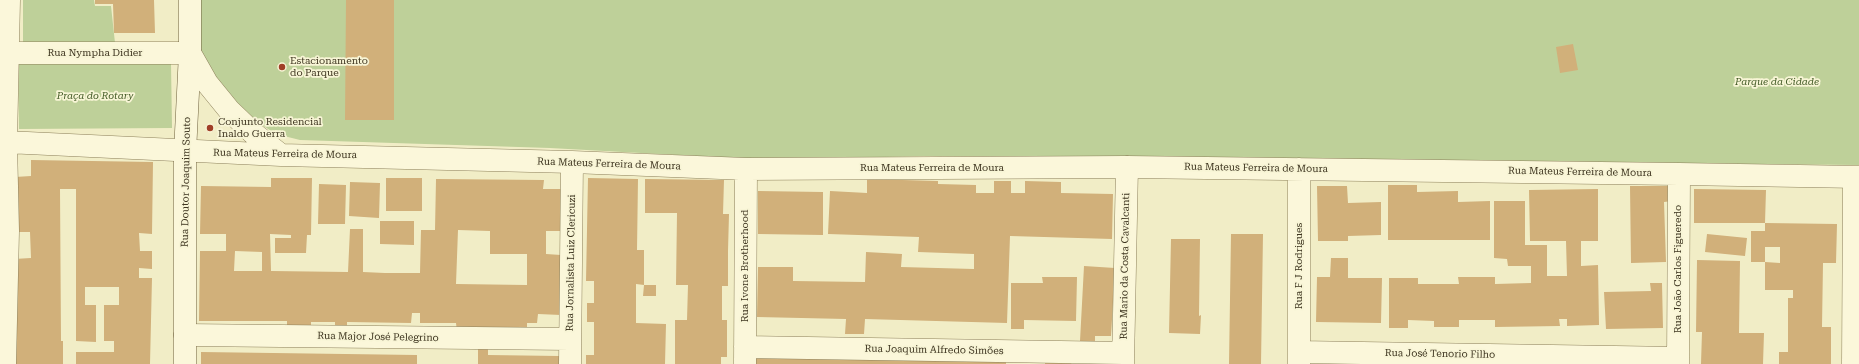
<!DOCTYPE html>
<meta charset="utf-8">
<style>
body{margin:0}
canvas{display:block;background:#f1edc6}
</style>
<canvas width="1859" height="364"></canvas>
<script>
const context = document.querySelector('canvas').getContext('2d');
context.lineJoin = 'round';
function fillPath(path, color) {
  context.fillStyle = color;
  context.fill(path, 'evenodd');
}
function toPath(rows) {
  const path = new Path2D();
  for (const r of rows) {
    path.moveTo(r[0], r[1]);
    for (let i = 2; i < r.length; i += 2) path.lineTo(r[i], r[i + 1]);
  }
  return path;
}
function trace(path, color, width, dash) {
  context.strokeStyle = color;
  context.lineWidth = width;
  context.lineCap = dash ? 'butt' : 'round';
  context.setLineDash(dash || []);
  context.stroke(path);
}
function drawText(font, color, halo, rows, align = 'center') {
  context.font = font + ' "Roboto Serif",serif';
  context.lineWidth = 3.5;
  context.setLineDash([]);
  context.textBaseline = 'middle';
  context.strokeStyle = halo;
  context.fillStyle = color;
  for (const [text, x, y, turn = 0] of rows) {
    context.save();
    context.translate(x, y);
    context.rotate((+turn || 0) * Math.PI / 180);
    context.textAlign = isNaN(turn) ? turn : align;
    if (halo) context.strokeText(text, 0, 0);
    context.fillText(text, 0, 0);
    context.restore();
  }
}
fillPath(toPath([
 [23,0,94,0,95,6,111,6,115,43,23,47],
 [200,0,1859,0,1859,165,924,156,769,160,550,148,300,140,276,134,251,118,209,80,200,44],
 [171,63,172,128,19,129,18,64]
]), '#bed099');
fillPath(toPath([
 [95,0,154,0,155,33,114,33,113,4,95,4],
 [346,0,394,0,394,120,345,120],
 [1573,44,1578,70,1560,73,1556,47],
 [31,160,153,162,152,234,139,233,140,251,152,251,152,269,139,268,139,278,152,278,150,364,76,364,76,352,114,352,114,341,104,341,104,305,119,305,119,287,85,287,85,305,96,305,96,342,76,341,76,189,60,189,61,341,63,341,63,364,15,364,14,259,31,258,30,232,16,232,15,177,31,176],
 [271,178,312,178,311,235,307,235,306,253,275,253,275,238,291,238,291,235,270,234,271,271,348,272,350,229,363,229,363,272,385,273,420,273,421,230,435,230,436,179,544,180,543,189,562,189,562,231,546,231,546,254,561,255,561,315,538,314,537,323,527,323,527,332,457,332,456,323,420,323,420,313,412,313,411,323,347,322,347,330,335,330,335,322,311,322,311,330,287,330,287,321,199,321,200,251,226,251,226,234,200,234,201,186,271,187],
 [458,230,490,231,490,254,527,254,527,285,456,284],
 [235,251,262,252,262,271,234,271],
 [386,178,422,178,422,211,386,211],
 [588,178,638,179,637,250,644,250,644,285,636,284,636,323,666,324,665,364,586,364,586,355,594,355,594,322,587,322,587,303,594,303,594,281,586,281],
 [645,179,724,180,723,214,729,214,728,251,728,286,722,286,722,320,727,320,727,357,721,357,721,364,675,364,675,320,687,320,688,285,676,285,677,213,645,213],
 [867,179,938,181,938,184,976,185,976,193,994,193,994,181,1011,181,1011,193,1025,193,1025,181,1061,182,1061,193,1113,194,1112,239,1010,236,1007,323,865,319,864,334,845,334,846,319,757,317,758,267,793,267,793,281,865,282,866,252,902,254,901,267,974,269,974,254,918,252,919,237,828,234,830,191,867,193],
 [350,182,380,183,379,218,349,216],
 [319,184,346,185,345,224,318,224],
 [1388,185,1417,185,1417,192,1458,191,1458,202,1490,201,1490,240,1388,240],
 [1317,186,1347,186,1348,203,1381,202,1381,235,1348,236,1348,241,1318,241],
 [1630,186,1672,186,1672,201,1664,202,1666,262,1631,263],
 [1598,189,1598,241,1581,241,1581,266,1598,265,1599,325,1567,326,1567,319,1559,319,1560,326,1495,327,1495,320,1459,320,1459,327,1434,327,1434,321,1408,320,1408,328,1389,328,1389,278,1418,278,1418,284,1459,284,1458,277,1495,277,1495,284,1531,283,1531,266,1508,266,1507,259,1494,258,1494,201,1525,201,1525,245,1547,245,1547,276,1567,276,1566,241,1530,241,1529,190],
 [1694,189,1766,190,1765,223,1837,224,1836,263,1823,263,1822,327,1831,327,1831,364,1779,364,1779,352,1788,352,1788,298,1793,298,1793,290,1765,290,1765,262,1780,263,1780,247,1765,247,1765,262,1751,262,1751,231,1765,231,1765,223,1694,223],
 [758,191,823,192,823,235,758,234],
 [380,221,414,221,414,245,380,244],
 [1231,234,1263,234,1261,364,1229,364],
 [1707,234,1747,238,1745,256,1705,252],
 [1171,239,1200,239,1199,316,1201,315,1200,334,1169,333],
 [1331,258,1348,258,1348,278,1382,278,1381,323,1316,322,1317,277,1330,277],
 [1697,260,1740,261,1739,333,1764,333,1763,364,1701,364,1702,332,1696,332],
 [1084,266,1115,268,1111,336,1095,336,1095,342,1080,341],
 [1042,277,1077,277,1076,321,1024,320,1024,329,1011,329,1011,283,1043,283],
 [1650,283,1662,283,1663,328,1606,329,1604,292,1651,291],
 [644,285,656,285,656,296,643,296],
 [478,346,488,346,488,355,559,356,559,364,478,364],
 [201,352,417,355,417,364,201,364],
 [756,352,1006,361,1006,364,756,364],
 [1045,362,1072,362,1071,364,1045,364]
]), '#d1b07a');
const street = toPath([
 [0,53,190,53,207,83,229,110,253,133,281,155],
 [6,142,281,155,572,162,746,169,1127,167,1679,174,1859,177],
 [185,335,570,339],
 [745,347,1123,353],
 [1299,352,1678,358],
 [5,364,8,231,6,142,9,0],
 [570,364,572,162],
 [745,364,746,169],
 [1123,364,1127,167],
 [1299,364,1299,169],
 [1678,364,1679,174],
 [1853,364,1854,178]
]);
const secondary = toPath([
 [185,364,185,152,190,53,190,0]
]);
trace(street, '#8d805b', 23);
trace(secondary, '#6f613e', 23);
trace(street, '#fbf7da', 22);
trace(secondary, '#fbf7da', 22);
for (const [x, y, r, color] of [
 [282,67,4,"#a03f27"],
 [210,128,4,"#a03f27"]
]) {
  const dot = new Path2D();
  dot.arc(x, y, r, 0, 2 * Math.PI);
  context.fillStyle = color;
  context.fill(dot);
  trace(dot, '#f8f5d6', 1.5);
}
drawText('10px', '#3d341f', '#f8f5d6', [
 ["Rua Nympha Didier",95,53],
 ["Rua Mateus Ferreira de Moura",285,154,1],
 ["Rua Mateus Ferreira de Moura",609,164,2],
 ["Rua Mateus Ferreira de Moura",932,168],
 ["Rua Mateus Ferreira de Moura",1256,168,1],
 ["Rua Mateus Ferreira de Moura",1580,172,1],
 ["Rua Doutor Joaquim Souto",186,182,-89],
 ["Rua Jornalista Luiz Clericuzi",571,263,-89],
 ["Rua Ivone Brotherhood",745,266,-90],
 ["Rua Mario da Costa Cavalcanti",1125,266,-89],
 ["Rua F J Rodrigues",1299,266,-90],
 ["Rua João Carlos Figueredo",1678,269,-90],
 ["Rua Major José Pelegrino",378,337,1],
 ["Rua Joaquim Alfredo Simões",934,350,1],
 ["Rua José Tenorio Filho",1440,354,1]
]);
drawText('10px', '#3d341f', '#f8f5d6', [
 ["Estacionamento",290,61],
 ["do Parque",290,73],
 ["Conjunto Residencial",218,122],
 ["Inaldo Guerra",218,134]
], 'left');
drawText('italic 10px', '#425a25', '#f8f5d6', [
 ["Parque da Cidade",1777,82],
 ["Praça do Rotary",95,96]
]);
</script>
